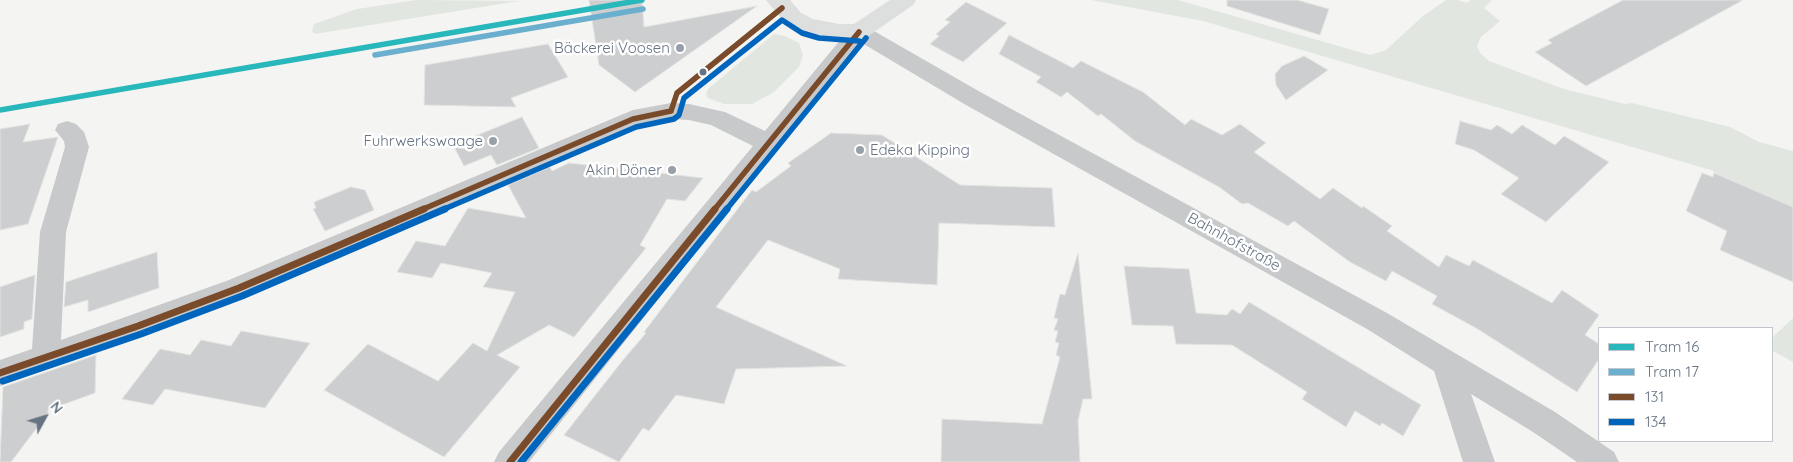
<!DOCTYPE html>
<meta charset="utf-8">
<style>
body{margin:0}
#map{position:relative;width:1793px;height:462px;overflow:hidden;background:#f4f4f2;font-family:Quicksand,sans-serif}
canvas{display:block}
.legend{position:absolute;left:1598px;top:327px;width:175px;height:115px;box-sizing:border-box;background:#fff;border:1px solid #c1c7cd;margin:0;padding:6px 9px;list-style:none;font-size:15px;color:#657382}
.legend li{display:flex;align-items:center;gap:10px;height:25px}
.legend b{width:25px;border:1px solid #c1c7cd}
.north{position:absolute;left:20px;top:392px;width:50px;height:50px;-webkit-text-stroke:4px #fff;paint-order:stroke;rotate:51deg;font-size:14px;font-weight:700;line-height:20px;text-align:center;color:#657382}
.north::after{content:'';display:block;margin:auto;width:18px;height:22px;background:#657382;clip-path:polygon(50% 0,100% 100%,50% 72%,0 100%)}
</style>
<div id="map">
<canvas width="1793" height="462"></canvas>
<ul class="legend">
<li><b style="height:6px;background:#28b7bb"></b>Tram 16</li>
<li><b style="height:6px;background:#6aafcd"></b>Tram 17</li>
<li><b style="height:6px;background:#7a4b2a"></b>131</li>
<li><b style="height:6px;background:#0065bd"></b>134</li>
</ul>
<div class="north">N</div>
</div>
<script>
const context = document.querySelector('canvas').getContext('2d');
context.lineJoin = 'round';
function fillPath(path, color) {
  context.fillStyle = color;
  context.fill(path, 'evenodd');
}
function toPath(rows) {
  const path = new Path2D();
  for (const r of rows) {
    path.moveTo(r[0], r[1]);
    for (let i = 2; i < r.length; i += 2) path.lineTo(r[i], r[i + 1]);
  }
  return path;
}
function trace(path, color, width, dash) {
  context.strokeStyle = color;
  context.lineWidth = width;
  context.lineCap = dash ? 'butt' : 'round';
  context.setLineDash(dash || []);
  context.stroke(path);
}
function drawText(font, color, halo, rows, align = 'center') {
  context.font = font + ' Quicksand,sans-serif';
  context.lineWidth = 5;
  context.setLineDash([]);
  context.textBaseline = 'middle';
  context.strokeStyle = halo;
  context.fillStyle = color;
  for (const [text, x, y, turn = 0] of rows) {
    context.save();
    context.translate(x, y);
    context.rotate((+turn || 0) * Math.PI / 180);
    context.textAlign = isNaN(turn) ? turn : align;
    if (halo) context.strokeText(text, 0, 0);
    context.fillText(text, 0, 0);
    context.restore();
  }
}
fillPath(toPath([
 [416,0,519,1,315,34,312,31,314,24,357,9],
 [1091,0,1178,0,1370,55,1386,50,1423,16,1446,0,1458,0,1467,3,1471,0,1492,0,1484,8,1500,21,1481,37,1477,46,1480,53,1489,61,1564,89,1625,104,1632,103,1730,127,1759,142,1793,151,1793,207,1714,173,1714,171,1203,21],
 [774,34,785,36,799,43,803,55,799,67,774,92,752,104,724,104,708,98,706,93,709,88],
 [1793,318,1793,362,1773,351,1772,341,1774,336]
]), '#e2e6e0');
const building = toPath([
 [589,0,642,0,644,27,757,6,635,92,599,65,589,0],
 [1227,0,1297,0,1329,9,1320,35,1227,6,1227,0],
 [1623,0,1743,0,1586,86,1535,52,1552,43,1548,40,1623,0],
 [966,2,1007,23,963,62,930,44,939,36,936,34,950,22,945,20,966,2],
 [1009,35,1073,68,1081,61,1143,92,1185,125,1191,119,1222,135,1240,124,1266,143,1254,152,1320,199,1333,188,1362,208,1363,206,1392,226,1387,231,1439,267,1446,255,1469,266,1473,260,1552,303,1562,290,1599,315,1585,335,1599,344,1599,359,1577,392,1476,328,1432,304,1437,296,1392,271,1386,281,1350,262,1294,221,1288,226,1248,203,1242,204,1219,187,1135,141,1101,114,1098,116,1067,92,1061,97,1036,82,1041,77,999,54,1009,35],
 [548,44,568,77,511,98,516,107,424,105,425,65,548,44],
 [1304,56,1328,70,1286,100,1276,85,1275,74,1282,66,1304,56],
 [522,117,539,148,497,165,491,155,464,166,453,145,522,117],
 [1460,121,1491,130,1497,125,1512,134,1522,125,1555,145,1564,136,1609,162,1546,222,1501,194,1519,178,1474,150,1455,144,1460,121],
 [30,124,23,142,58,137,28,224,0,230,0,129,30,124],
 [831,133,882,135,960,185,1052,188,1055,227,939,223,937,285,838,279,840,269,768,240,716,307,847,366,736,369,724,404,676,395,649,431,643,428,619,462,564,435,623,360,646,333,644,332,752,190,756,192,791,166,788,163,831,133],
 [569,163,703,178,685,201,667,199,640,245,646,248,574,337,549,325,497,355,520,367,444,457,324,390,368,344,438,381,473,343,487,351,515,292,483,287,492,273,441,263,432,278,397,272,416,241,445,246,468,208,526,218,508,185,550,167,552,171,569,163],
 [1702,173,1713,177,1714,173,1793,207,1793,282,1720,250,1727,231,1686,211,1702,173],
 [351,187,365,190,374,210,325,231,313,209,316,208,314,202,351,187],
 [157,252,159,288,88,312,88,300,64,307,66,282,157,252],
 [1078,253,1092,399,1083,399,1078,421,1080,462,941,462,942,419,1042,424,1060,357,1056,355,1059,343,1055,342,1058,331,1054,330,1058,319,1054,318,1060,294,1065,295,1078,253],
 [1124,266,1189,269,1196,313,1227,315,1232,309,1240,314,1249,302,1421,405,1403,436,1382,423,1380,426,1355,411,1346,427,1302,399,1307,392,1232,345,1176,344,1173,326,1132,325,1124,266],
 [35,275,32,319,24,322,24,329,0,337,0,287,35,275],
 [241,331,310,343,265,408,165,389,153,405,122,399,160,349,190,355,201,340,231,346,241,331],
 [96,355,95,393,48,410,48,413,11,462,0,462,3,387,96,355]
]);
fillPath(building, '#cdcecf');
trace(building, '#e3e3e2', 1);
fillPath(toPath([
 [859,25,867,27,982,93,1387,313,1555,412,1614,452,1619,462,1577,462,1533,432,1471,394,1495,462,1463,462,1434,371,1367,329,966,105,862,43,529,462,494,462,499,452,753,146,711,125,689,120,671,119,638,126,249,296,148,334,0,386,0,360,32,349,40,232,65,147,64,141,55,130,58,124,67,121,76,124,84,132,89,147,66,232,61,340,229,280,633,110,671,103,689,104,725,112,765,131,851,27,859,25]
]), '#c8c9ca');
fillPath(toPath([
 [766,0,790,0,801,13,813,19,839,24,854,24,890,0,916,0,913,5,867,37,859,40,839,40,798,30,785,23,766,0]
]), '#dddede');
trace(toPath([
 [671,111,677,93,782,8],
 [421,210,633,119,671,111],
 [714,210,859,32]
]), '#7a4b2a', 5.5);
trace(toPath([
 [0,373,138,326,239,288,424,209],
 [510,462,715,209]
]), '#7a4b2a', 7);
trace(toPath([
 [442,210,636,127,674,119,679,115,684,98,782,20,802,33,819,38,859,41],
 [726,210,866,38]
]), '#0065bd', 5.5);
trace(toPath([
 [3,381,141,334,242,296,445,209],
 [521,462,727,209]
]), '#0065bd', 7);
trace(toPath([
 [0,110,642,0]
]), '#28b7bb', 5.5);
trace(toPath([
 [375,55,643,9]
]), '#6aafcd', 5.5);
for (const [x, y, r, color] of [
 [680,48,5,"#97a0a9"],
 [703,72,4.5,"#657382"],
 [493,141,5,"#97a0a9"],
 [860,150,5,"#97a0a9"],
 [672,170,5,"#97a0a9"]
]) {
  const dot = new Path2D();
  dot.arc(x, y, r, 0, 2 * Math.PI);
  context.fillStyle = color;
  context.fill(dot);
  trace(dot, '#fff', 2);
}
drawText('15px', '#657382', '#fff', [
 ["Bäckerei Voosen",670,48],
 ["Fuhrwerkswaage",483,141],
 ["Edeka Kipping",870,150,"left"],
 ["Akin Döner",662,170]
], 'right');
drawText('15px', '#657382', '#fff', [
 ["Bahnhofstraße",1234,242,29]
]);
</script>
